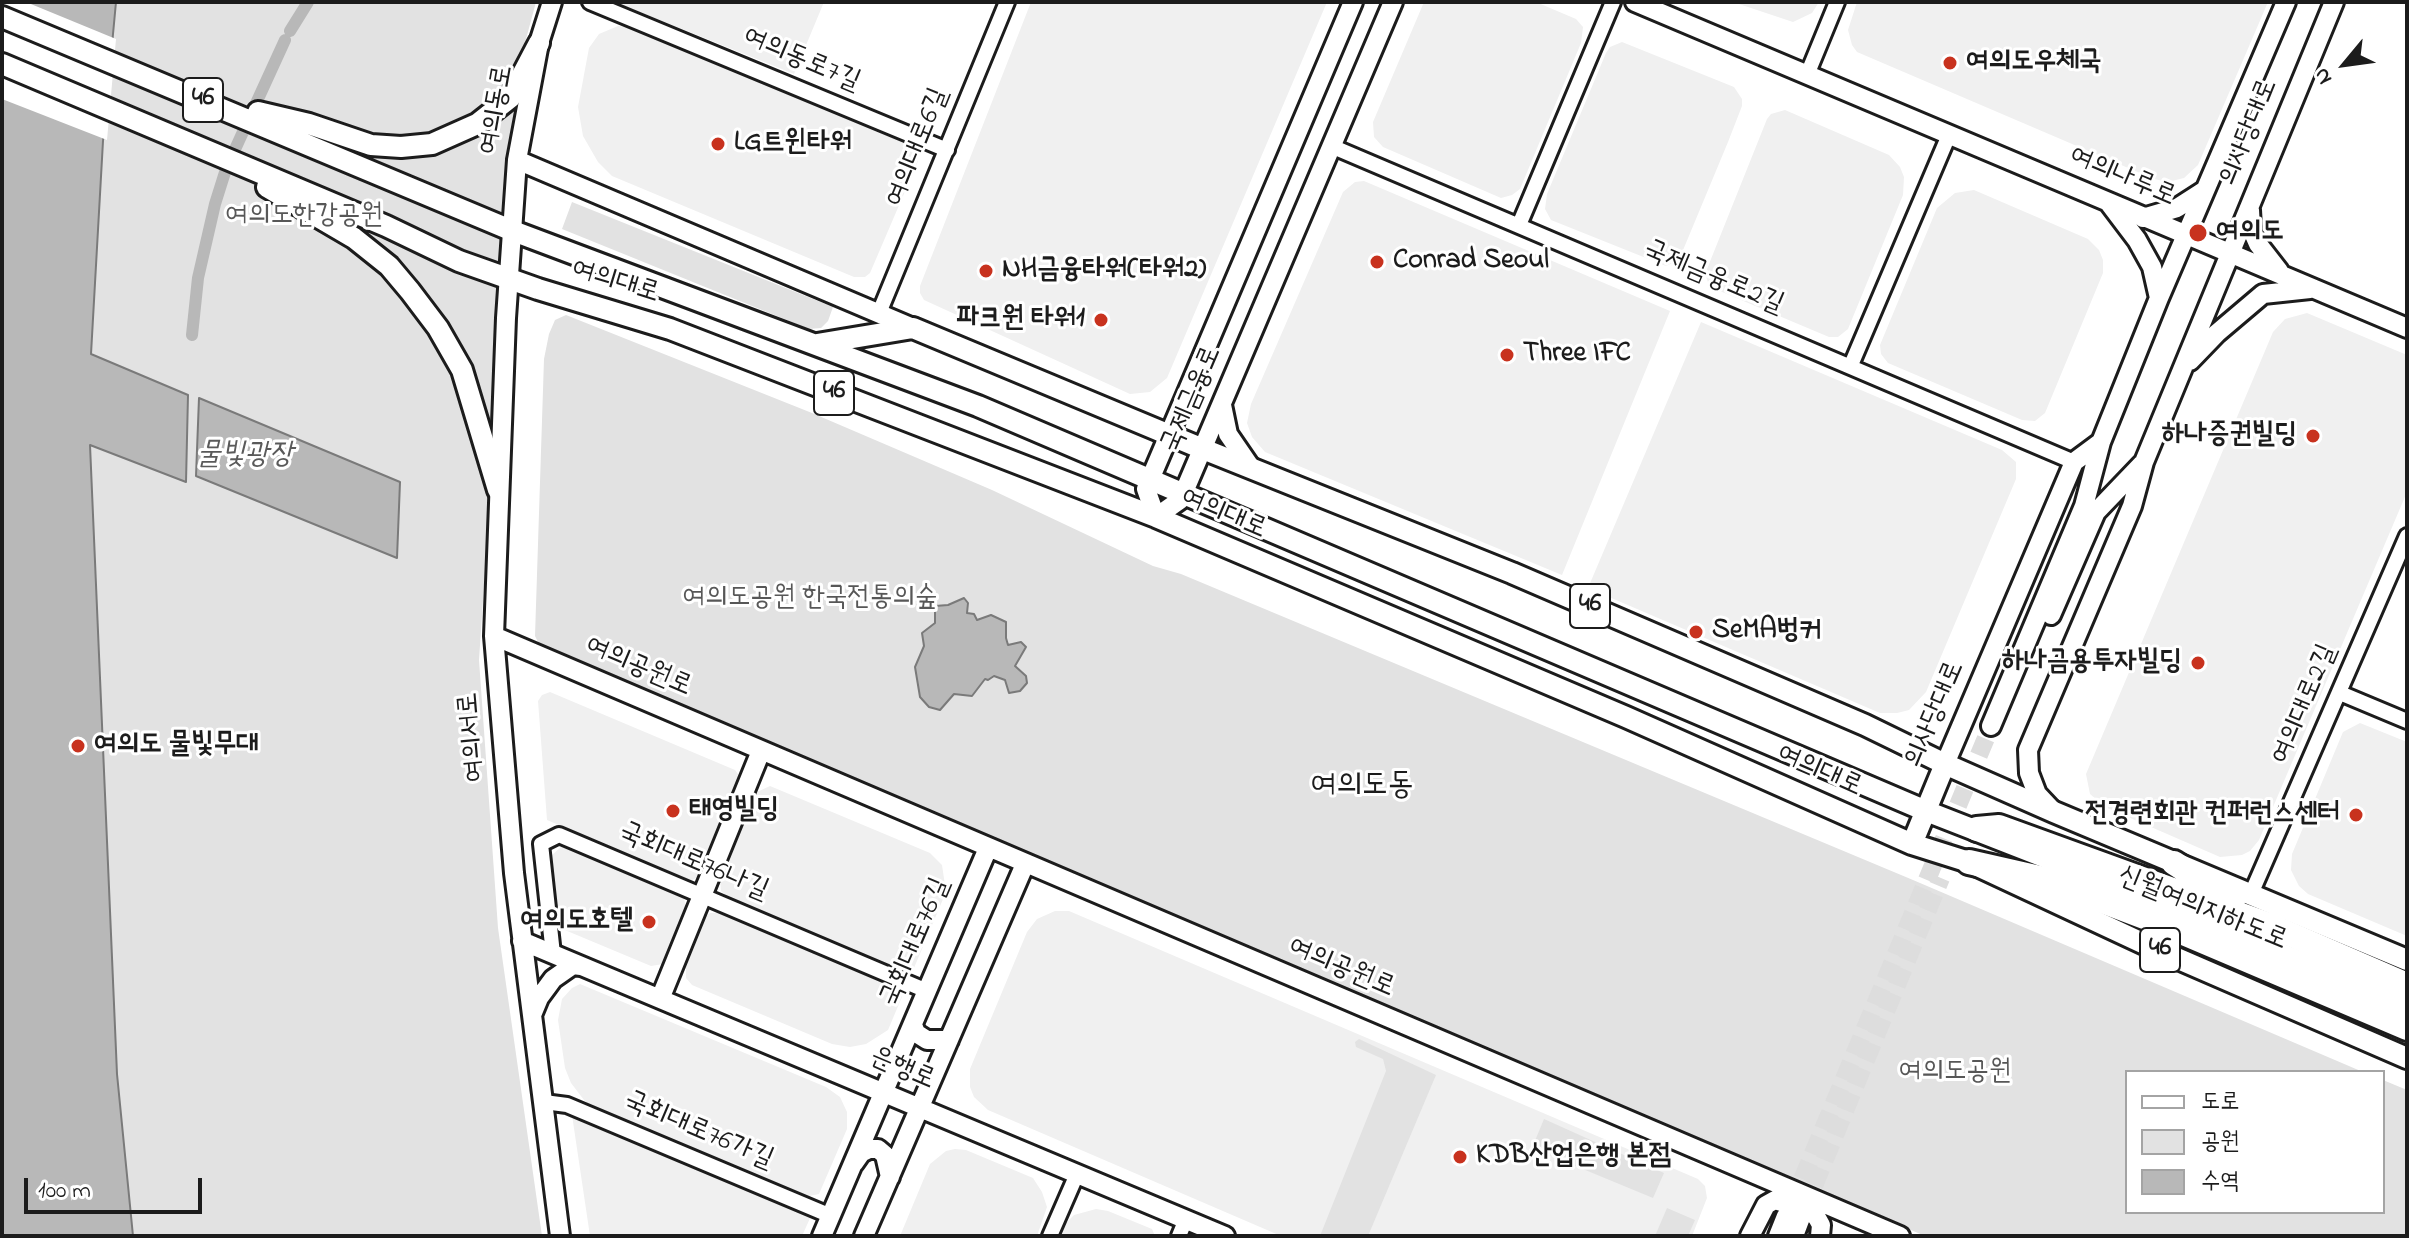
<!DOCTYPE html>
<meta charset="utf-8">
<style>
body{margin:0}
#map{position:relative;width:2409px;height:1238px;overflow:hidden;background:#fff;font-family:"Indie Flower","Poor Story",sans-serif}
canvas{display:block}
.frame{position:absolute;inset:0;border:4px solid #1c1c1c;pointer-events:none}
.legend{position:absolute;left:2125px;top:1070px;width:260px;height:144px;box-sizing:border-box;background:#fff;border:2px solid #a4a4a4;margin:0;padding:10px 14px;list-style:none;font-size:24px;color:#1c1c1c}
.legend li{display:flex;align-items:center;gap:16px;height:40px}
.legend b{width:40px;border:2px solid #a4a4a4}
.north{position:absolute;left:2305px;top:24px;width:80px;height:80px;-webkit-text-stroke:6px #fff;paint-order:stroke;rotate:241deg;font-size:22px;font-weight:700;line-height:32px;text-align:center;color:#1c1c1c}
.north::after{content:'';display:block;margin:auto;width:28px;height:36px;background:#1c1c1c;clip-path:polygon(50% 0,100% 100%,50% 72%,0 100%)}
.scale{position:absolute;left:24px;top:1178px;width:178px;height:36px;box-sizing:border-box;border:4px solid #1c1c1c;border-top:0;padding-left:10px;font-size:24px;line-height:28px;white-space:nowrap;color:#1c1c1c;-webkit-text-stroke:6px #fff;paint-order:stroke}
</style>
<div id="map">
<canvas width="2409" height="1238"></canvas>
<div class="frame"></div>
<ul class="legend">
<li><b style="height:10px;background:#fff"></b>도로</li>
<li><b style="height:22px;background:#e2e2e2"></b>공원</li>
<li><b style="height:22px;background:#b8b8b8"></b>수역</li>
</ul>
<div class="north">N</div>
<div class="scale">100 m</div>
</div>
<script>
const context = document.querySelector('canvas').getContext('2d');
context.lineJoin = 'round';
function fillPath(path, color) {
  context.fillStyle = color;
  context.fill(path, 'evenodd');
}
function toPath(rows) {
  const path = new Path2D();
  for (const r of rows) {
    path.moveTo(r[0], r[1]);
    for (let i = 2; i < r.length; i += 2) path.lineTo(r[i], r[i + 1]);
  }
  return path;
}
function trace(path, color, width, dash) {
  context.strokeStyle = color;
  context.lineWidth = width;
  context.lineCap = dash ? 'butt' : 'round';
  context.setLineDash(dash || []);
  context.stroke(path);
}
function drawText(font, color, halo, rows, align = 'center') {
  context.font = font + ' "Indie Flower","Poor Story",sans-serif';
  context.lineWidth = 6;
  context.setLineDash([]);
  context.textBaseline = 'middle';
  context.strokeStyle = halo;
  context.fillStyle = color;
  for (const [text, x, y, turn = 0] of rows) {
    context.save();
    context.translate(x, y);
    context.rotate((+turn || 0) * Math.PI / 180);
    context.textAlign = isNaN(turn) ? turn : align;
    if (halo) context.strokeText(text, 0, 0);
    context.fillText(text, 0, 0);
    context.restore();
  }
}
fillPath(toPath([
 [615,2,824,2,794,74],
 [1031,2,1327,2,1167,378,1150,392,1130,394,924,300,920,293,920,286],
 [1424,2,1536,2,1576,19,1583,27,1581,43,1520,189,1512,195,1501,198,1383,147,1374,137,1373,122],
 [1733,2,1819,2,1812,13,1793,22],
 [1857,2,2268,2,2198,165,2184,178,2168,182,2154,179,1857,52,1852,45,1848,30],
 [618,26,628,27,912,145,917,152,918,161,870,273,865,277,854,277,612,176,598,162,583,136,578,107,589,48,599,34],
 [1622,42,1734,87,1742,99,1742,106,1728,142,1681,255,1676,261,1666,266,1551,220,1545,209,1547,194,1606,53,1610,47],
 [1785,110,1889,155,1900,167,1904,177,1903,195,1848,329,1838,337,1829,337,1715,289,1708,282,1705,274,1767,119,1771,114],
 [1364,181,1670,311,1562,575,1265,452,1252,437,1247,423,1251,404,1343,192,1355,182],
 [1974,190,2088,239,2099,250,2103,260,2103,273,2045,413,2035,421,2022,420,1888,363,1881,354,1880,345,1937,208,1955,193],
 [2307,313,2407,355,2407,492,2259,840,2250,851,2242,855,2220,857,2105,807,2090,794,2086,774,2273,332,2285,319],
 [1701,322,2002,450,2016,462,2016,479,1926,692,1909,710,1897,713,1880,713,1588,588],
 [550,692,735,770,741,778,702,876,692,880,686,879,547,820,538,701,542,695],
 [2360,723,2407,742,2407,936,2308,894,2299,886,2291,870,2292,854,2343,732],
 [770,786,930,853,942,865,946,892,911,975,727,896,721,891,720,878,757,792],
 [562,846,684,899,687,910,663,964,651,966,560,928,551,856],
 [1055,911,1069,911,1698,1179,1705,1186,1707,1198,1692,1236,1281,1236,988,1110,974,1097,970,1087,970,1069,1027,932,1037,919],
 [710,913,721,913,904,992,888,1030,866,1044,850,1047,832,1044,692,985,686,978,686,961,705,917],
 [580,984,826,1087,840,1097,847,1112,847,1129,819,1194,804,1197,636,1126,591,1106,584,1100,571,1083,565,1068,558,1020,562,999,572,988],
 [572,1115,811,1216,802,1236,590,1236],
 [955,1149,966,1150,1033,1178,1042,1192,1047,1207,1037,1236,900,1236,930,1164,946,1151],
 [1096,1209,1108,1211,1152,1229,1155,1236,1061,1236,1065,1224,1074,1215]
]), '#f0f0f0');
fillPath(toPath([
 [116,2,536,2,519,65,479,660,498,928,542,1236,133,1236,117,1074,89,444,92,314,103,141],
 [572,202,833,307,828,321,821,328,809,329,562,229],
 [566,315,812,413,992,490,1153,566,1181,574,1913,880,2363,1072,2127,1072,2127,1212,2383,1212,2383,1080,2407,1090,2407,1236,1925,1236,540,646,535,636,544,359,549,334,555,320],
 [1359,1039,1436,1075,1368,1236,1320,1236,1386,1071,1383,1059,1356,1047,1355,1042],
 [1544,1119,1664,1173,1653,1198,1532,1148],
 [1667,1208,1695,1220,1688,1236,1655,1236]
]), '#e2e2e2');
const water = toPath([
 [2,2,116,2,103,141,91,354,188,395,186,482,90,445,117,1074,133,1236,2,1236,2,2],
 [199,398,400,482,397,558,196,476,199,398],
 [964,598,968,603,967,613,974,614,977,620,991,615,1006,622,1006,638,1008,645,1021,642,1026,647,1015,666,1026,676,1027,683,1020,691,1009,693,1005,680,994,676,988,680,985,679,972,696,954,694,940,710,929,707,920,697,915,667,924,646,922,633,935,623,935,606,948,605,964,598]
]);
fillPath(water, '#b8b8b8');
trace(water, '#7a7a7a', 2);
fillPath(toPath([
 [2,2,26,2,116,39,107,140,2,99]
]), '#fff');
trace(toPath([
 [290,31,308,2],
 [192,335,198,278,215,204,226,169,285,40]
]), '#b8b8b8', 12);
trace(toPath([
 [1792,1204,1991,726],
 [1804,1210,1941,878]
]), '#ddd', 18, [18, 9]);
const street = toPath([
 [590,2,947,150],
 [1807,75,1837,2],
 [1331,146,2074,462],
 [1519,225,1613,2],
 [879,313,1007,2],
 [1851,365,1949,135],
 [2340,693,2407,721],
 [2251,894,2407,536],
 [553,954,541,844,559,835,927,991],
 [544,1102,567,1105,831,1216],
 [1050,1236,1077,1174],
 [1179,1236,1186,1219]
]);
const secondary = toPath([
 [552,2,539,43,517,160,506,318,494,636,514,873,560,1236],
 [1353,2,1146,489,1156,517,1180,500,1184,492,1393,2],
 [1635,2,2407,328],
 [517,160,913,328],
 [2109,203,2137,240,2152,267,2159,298],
 [2250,210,2251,228,2258,244,2279,271],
 [2143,218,2177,208,2205,190],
 [2190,361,2217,333,2263,294,2310,289],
 [1222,405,1228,434,1252,469],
 [2051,615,2096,512,2142,464],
 [494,636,1900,1236],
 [1991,726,2084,506,2101,442,2159,298,2286,2],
 [1945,764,2074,462,2101,442],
 [2053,811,2037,794,2029,773,2028,750,2132,506,2144,462,2334,2],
 [522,941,1225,1236],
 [660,999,761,751],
 [532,1015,539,998,553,979,573,965,581,966],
 [913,1025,916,1033,927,1040,949,1040],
 [854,1163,861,1153,869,1149,878,1149,885,1155,890,1177],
 [822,1236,988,848],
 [864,1236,1025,864],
 [1750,1236,1766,1205,1775,1200,1799,1207,1816,1216,1821,1225,1820,1236],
 [1778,1236,1786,1216],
 [1794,1236,1800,1220]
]);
const primary = toPath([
 [2,17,513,231,978,406,1926,811,2126,889,2407,1006],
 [2,64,386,226,459,261,538,289,670,329,1156,517,1626,717,1912,844,1969,862,2151,947,2407,1058],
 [258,112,309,124,371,145,401,147,432,144,477,124,510,98,539,43],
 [267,187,354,238,389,266,410,291,438,328,462,370,498,490],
 [817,344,913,328,1203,449,1512,573,1865,725,1945,764,2054,812,2407,960],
 [1912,844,1945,764]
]);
const highway = toPath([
 [1977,829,1999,827,2269,925,2407,985],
 [1969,862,2044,879,2155,921,2407,1028],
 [2174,863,2233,901]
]);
trace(street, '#1c1c1c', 20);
trace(secondary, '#1c1c1c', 24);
trace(primary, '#1c1c1c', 26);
trace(highway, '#1c1c1c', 30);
trace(street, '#fff', 14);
trace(secondary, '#fff', 18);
trace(primary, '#fff', 20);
trace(highway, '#fff', 24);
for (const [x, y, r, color] of [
 [1950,63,8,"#c8321e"],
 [718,144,8,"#c8321e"],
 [2198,233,10,"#c8321e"],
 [1377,262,8,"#c8321e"],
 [986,271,8,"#c8321e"],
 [1101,320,8,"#c8321e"],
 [1507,355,8,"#c8321e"],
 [2313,436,8,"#c8321e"],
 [1696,632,8,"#c8321e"],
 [2198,663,8,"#c8321e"],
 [78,746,8,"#c8321e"],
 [673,811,8,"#c8321e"],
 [2356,815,8,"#c8321e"],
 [649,922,8,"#c8321e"],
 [1460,1157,8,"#c8321e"]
]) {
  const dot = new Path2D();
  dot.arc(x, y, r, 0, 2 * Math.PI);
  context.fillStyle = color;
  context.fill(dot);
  trace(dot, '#fff', 3);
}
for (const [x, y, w] of [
 [203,100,40],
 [834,393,40],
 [1590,606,40],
 [2160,950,40]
]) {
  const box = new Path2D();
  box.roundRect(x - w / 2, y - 22, w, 44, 6);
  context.fillStyle = '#fff';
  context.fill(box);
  trace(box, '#1c1c1c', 2);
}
drawText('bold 26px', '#1c1c1c', null, [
 ["46",203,100],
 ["46",834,393],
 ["46",1590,606],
 ["46",2160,950]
]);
drawText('28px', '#1c1c1c', '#fff', [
 ["여의동로7길",801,61,23],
 ["여의동로",498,110,-80],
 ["의사당대로",2250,133,-68],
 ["여의대로6길",919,148,-68],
 ["여의나루로",2122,178,23],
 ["국제금융로2길",1713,279,23],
 ["여의대로",615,283,17],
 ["국제금융로",1193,400,-67],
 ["여의대로",1223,515,23],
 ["여의공원로",638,668,23],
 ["여의대로2길",2306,705,-67],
 ["의사당대로",1936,715,-67],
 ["여의서로",474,737,-95],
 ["여의대로",1819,772,24],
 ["국회대로76나길",693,863,23],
 ["신월여의지하도로",2202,910,22],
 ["국회대로76길",917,943,-67],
 ["여의공원로",1341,969,23],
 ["은행로",902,1070,23],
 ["국회대로76가길",698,1132,23]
]);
drawText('bold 28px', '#1c1c1c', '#fff', [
 ["여의도우체국",1966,63],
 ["LG트윈타워",734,144],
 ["여의도",2216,233],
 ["Conrad Seoul",1393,262],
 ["NH금융타워(타워2)",1002,271],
 ["파크원 타워1",1085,320,"right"],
 ["Three IFC",1523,355],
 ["하나증권빌딩",2297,436,"right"],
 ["SeMA벙커",1712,632],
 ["하나금용투자빌딩",2182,663,"right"],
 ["여의도 물빛무대",94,746],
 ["태영빌딩",689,811],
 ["전경련회관 컨퍼런스센터",2340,815,"right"],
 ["여의도호텔",633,922,"right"],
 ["KDB산업은행 본점",1476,1157]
], 'left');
drawText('28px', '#575757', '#fff', [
 ["여의도한강공원",304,217],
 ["여의도공원 한국전통의숲",810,599],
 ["여의도공원",1955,1073]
]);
drawText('italic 30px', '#5a5a5a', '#fff', [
 ["물빛광장",245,457]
]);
drawText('32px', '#1c1c1c', '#fff', [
 ["여의도동",1362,788]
]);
</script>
